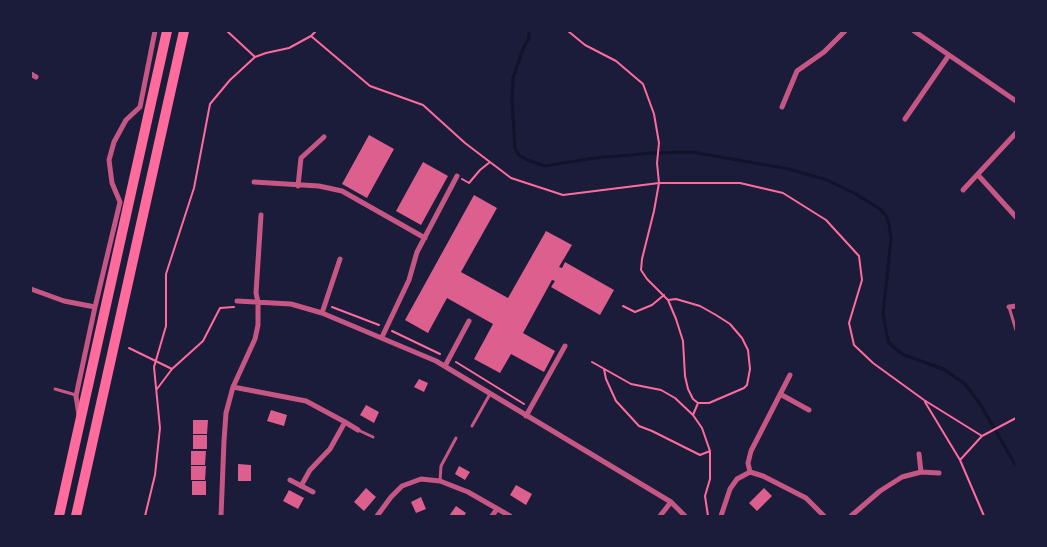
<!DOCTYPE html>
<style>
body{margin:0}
#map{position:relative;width:1047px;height:547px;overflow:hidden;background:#1b1b3a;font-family:"Source Sans 3",sans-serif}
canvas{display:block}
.frame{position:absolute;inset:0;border:32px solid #1b1b3a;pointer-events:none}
</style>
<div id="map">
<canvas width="1047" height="547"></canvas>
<div class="frame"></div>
</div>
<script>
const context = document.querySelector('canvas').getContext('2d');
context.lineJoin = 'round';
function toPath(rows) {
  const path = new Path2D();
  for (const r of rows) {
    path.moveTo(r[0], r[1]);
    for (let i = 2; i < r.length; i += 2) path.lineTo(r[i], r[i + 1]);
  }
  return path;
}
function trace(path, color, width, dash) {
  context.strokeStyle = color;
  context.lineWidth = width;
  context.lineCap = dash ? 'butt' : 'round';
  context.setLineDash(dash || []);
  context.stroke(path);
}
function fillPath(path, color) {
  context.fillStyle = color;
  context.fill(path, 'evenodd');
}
trace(toPath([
 [529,31,529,38,523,49,513,78,512,100,515,149,519,155,527,160,545,166,595,158,653,153,692,152,789,169,827,180,854,193,880,209,886,216,889,224,891,239,883,314,888,341,893,347,904,355,943,369,965,384,980,404,1016,466]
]), '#12122b', 3);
fillPath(toPath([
 [369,135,394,149,367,198,342,184],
 [423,162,448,176,421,225,396,211],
 [474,195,497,208,461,272,508,298,546,231,572,245,559,267,562,268,565,262,614,290,600,315,551,287,555,281,552,280,523,333,555,351,544,372,511,354,500,373,474,359,493,324,447,298,428,333,405,320],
 [419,379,428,383,424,392,414,387],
 [366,405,379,412,374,423,360,415],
 [271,410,287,415,284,426,267,421],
 [193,420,208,420,207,434,193,434],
 [193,435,207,435,207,449,193,449],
 [191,451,206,451,205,465,191,465],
 [238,464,251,465,251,481,238,481],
 [191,466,206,466,205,480,191,480],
 [459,466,470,472,465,480,455,474],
 [192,481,206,481,206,495,192,495],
 [516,485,532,494,526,505,510,495],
 [366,488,376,497,364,511,354,502],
 [764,488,772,496,757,511,749,503],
 [289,490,304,498,298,509,283,501],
 [421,497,426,509,416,513,411,502],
 [456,506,466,513,464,516,449,516]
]), '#dd5f8e');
trace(toPath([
 [227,31,255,57],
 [316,31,311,36,370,86,423,105,465,143,511,178,563,195,659,183,740,183,783,193,826,220,859,256,862,280,849,323,854,345,873,363,924,400,982,436],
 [568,31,585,45,616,61,643,84,654,114,659,143,657,163,659,183,654,211,642,259,641,270,647,279,668,300,676,319,683,341,685,376,688,389,693,399,698,403],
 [462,179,469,183,480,170,490,162],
 [668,300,676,299,700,306,716,315,730,324,742,338,748,350,750,369,747,385,744,388,709,403,698,403,693,415],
 [623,306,635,312,652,305,664,295],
 [332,307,379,325],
 [392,331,440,354],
 [129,348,172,369,203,341,220,308,234,307],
 [456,362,524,404],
 [592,362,631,384,661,390,675,398,693,415,702,428,710,451,710,479,705,496,708,516],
 [604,369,606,379,616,401,639,426,652,431,700,455,710,451],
 [157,389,172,369],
 [925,402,960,460],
 [145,516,155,475,160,428,154,367,166,326,166,274,194,188,210,104,230,80,255,57,266,53,289,48,311,36],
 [984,516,960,460,982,436,1016,418]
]), '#ff6b9d', 2);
trace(toPath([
 [1009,307,1016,330],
 [55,389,76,395],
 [472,426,490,394],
 [358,430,373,437],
 [440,481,441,466,456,438]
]), '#c65784', 3);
trace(toPath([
 [914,31,1016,101],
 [31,74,36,77],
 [782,107,797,71,824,52,845,31],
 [905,119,949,55],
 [978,175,1016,217],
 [254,182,319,186,342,191,425,238],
 [298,186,301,158,324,137],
 [963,190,1016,133],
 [31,289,64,301,95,307],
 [237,301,291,304,322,313,436,361,671,502,685,516],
 [1009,307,1016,306],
 [322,313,340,259],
 [382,337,409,280,417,252,457,176],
 [445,366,469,321],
 [233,387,306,401,345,422,330,449,310,470,301,486],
 [780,394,809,410],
 [79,415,76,396,95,307,120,202,112,183,109,160,114,142,126,120,140,107,155,31],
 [526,416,565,346],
 [345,422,358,430],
 [919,454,921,472],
 [750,472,748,463,751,451,790,375],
 [290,480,313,492],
 [221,516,224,441,226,413,233,387,255,339,258,325,258,302,256,293,261,215],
 [377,516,391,497,402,486,421,479,440,481,468,492,510,516],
 [492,516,497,509],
 [660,516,671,502],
 [721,516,730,489,737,479,750,472,763,476,806,498,824,516],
 [851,516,880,491,902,477,921,472,939,473]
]), '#c65784', 5);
trace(toPath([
 [59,516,167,31],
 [76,516,184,31]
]), '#ff6b9d', 10);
</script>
